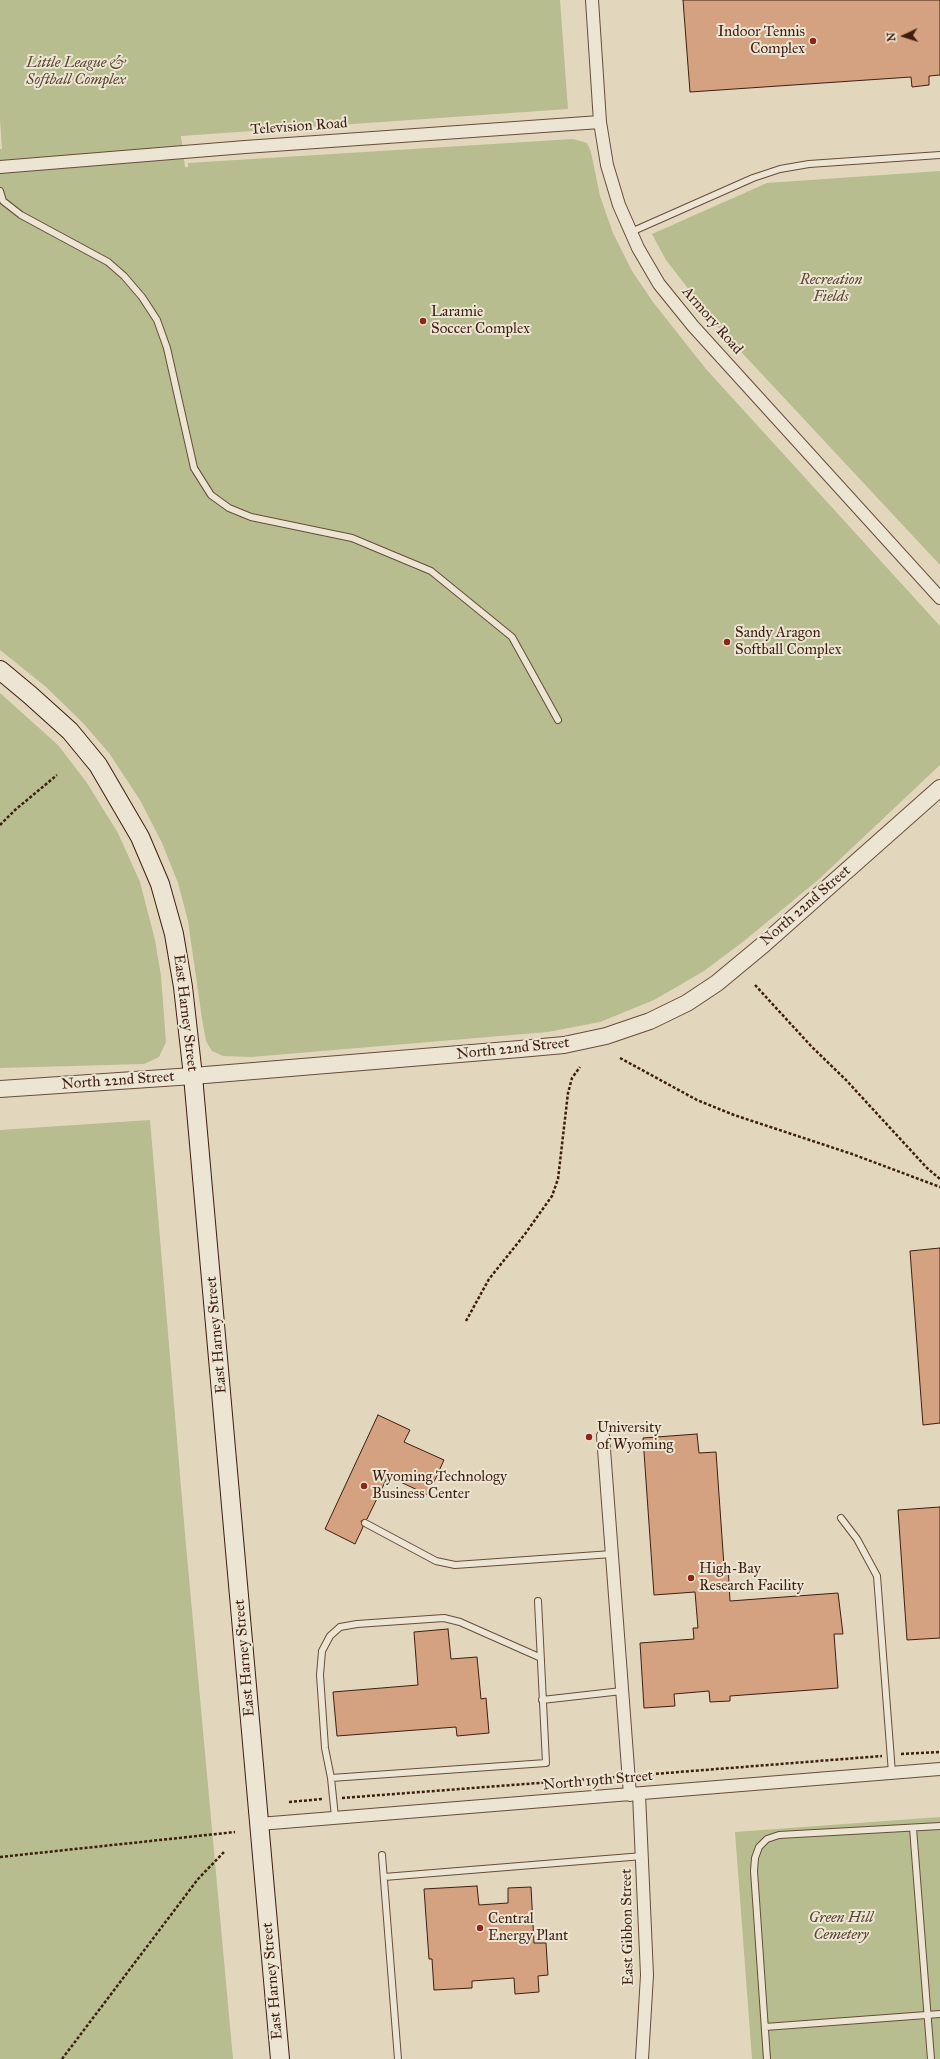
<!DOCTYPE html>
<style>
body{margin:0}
#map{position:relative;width:940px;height:2059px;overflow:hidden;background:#e2d7bc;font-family:"IM FELL Great Primer",serif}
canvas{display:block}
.north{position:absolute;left:884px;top:16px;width:40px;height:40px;-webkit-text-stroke:3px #ece5d3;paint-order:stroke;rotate:266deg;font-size:11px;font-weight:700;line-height:16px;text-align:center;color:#3e1e10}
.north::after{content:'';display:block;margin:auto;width:14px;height:18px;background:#3e1e10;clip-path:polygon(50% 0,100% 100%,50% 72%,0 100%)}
</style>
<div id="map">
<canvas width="940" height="2059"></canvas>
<div class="north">N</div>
</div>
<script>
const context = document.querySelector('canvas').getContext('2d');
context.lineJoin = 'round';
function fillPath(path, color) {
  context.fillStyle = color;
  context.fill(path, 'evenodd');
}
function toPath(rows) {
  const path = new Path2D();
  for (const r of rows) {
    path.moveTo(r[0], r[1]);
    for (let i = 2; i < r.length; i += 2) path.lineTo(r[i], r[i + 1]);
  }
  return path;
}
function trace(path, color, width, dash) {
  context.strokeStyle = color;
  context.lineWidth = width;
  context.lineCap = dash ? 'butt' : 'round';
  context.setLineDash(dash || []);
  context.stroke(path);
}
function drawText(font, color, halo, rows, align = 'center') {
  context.font = font + ' "IM FELL Great Primer",serif';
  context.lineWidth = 4;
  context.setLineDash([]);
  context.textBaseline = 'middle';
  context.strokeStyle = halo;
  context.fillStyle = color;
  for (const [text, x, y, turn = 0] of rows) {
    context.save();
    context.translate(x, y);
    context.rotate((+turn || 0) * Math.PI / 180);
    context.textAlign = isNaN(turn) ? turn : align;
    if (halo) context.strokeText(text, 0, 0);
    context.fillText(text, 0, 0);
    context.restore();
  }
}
fillPath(toPath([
 [0,0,560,0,568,109,181,136,185,167,188,167,188,163,573,139,587,143,591,152,600,196,613,233,632,271,653,302,706,369,940,626,940,765,818,880,744,941,704,971,654,1000,600,1022,548,1032,251,1057,223,1056,212,1051,206,1041,202,1019,188,921,178,883,162,843,140,800,109,753,83,723,45,686,0,650,0,149,2,149,0,119],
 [940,171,940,565,717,326,666,260,652,234,767,183],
 [0,693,58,745,87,783,118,833,140,882,155,940,161,976,166,1042,159,1057,144,1064,0,1068],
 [150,1120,185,1534,233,2059,0,2059,0,1130],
 [940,1817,940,2059,752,2059,735,1832]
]), '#b7bd8e');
const building = toPath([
 [683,0,940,0,940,75,929,76,929,85,912,87,911,77,690,92,683,0],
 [940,1248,940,1423,923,1425,910,1251,940,1248],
 [378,1415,410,1430,404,1442,444,1460,428,1495,388,1476,367,1519,361,1521,363,1527,355,1544,325,1529,378,1415],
 [697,1434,699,1453,716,1452,724,1566,728,1565,730,1601,838,1593,843,1634,834,1634,838,1688,730,1696,730,1701,710,1702,709,1691,674,1694,675,1706,644,1708,640,1643,694,1639,693,1628,698,1628,695,1592,654,1595,643,1438,697,1434],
 [940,1507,940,1638,907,1640,898,1510,940,1507],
 [448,1629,451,1659,477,1657,481,1699,486,1698,489,1733,457,1736,456,1727,337,1736,333,1692,418,1685,414,1632,448,1629],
 [477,1886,479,1905,508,1903,508,1888,531,1887,534,1943,546,1943,548,1975,538,1976,539,1992,515,1994,514,1978,472,1981,472,1988,434,1990,432,1959,429,1959,424,1889,477,1886]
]);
fillPath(building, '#d5a281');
trace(building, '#3e1e10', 1);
const service = toPath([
 [0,191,3,201,21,215,108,262,124,276,142,297,157,320,167,348,194,468,211,495,229,508,251,517,352,538,431,571,512,637,558,720],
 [631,232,753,178,780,169,809,164,940,155],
 [841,1518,857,1539,877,1576,892,1773],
 [365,1523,436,1561,455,1565,612,1554],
 [542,1700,622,1691],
 [331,1778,546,1763,538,1601],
 [335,1817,331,1778,325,1748,320,1675,322,1651,330,1636,340,1627,357,1624,444,1618,460,1622,539,1657],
 [913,1828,931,2059],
 [382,1855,398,2059],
 [384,1877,643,1856],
 [765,2027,940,2014],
 [767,2059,754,1871,755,1858,759,1847,767,1839,779,1835,940,1826]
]);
const minor = toPath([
 [592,0,600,122,607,165,619,205,638,248,659,284,693,326,940,598],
 [0,167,245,147,600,122],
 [603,1436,630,1795],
 [639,1794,647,1975,642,2059],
 [259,1824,940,1769]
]);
const tertiary = toPath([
 [0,1089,193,1076,520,1049,564,1045,606,1036,650,1021,687,1003,717,983,764,944,940,788]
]);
const secondary = toPath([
 [0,670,30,695,70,731,98,765,140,837,160,884,174,934,183,987,193,1076,280,2059]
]);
trace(service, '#674c3b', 8);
trace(minor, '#674c3b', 14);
trace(tertiary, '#674c3b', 18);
trace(secondary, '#3e1e10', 20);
trace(toPath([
 [0,825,15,810,57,775],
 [755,985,811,1046,846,1080,927,1168,940,1179],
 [620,1058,697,1100,734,1115,852,1154,940,1187],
 [466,1321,489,1279,525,1234,552,1196,558,1179,568,1093,572,1078,580,1067],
 [901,1754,940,1752],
 [641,1775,882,1756],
 [342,1798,617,1777],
 [289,1802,323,1799],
 [0,1857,235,1832],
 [62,2059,198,1879,225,1851]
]), '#3e1e10', 2.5, [3, 2]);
trace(service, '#ece5d3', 6);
trace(minor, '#ece5d3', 12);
trace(tertiary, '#ece5d3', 16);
trace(secondary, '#ece5d3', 18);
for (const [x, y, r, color] of [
 [813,41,4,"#8f2418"],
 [423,321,4,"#8f2418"],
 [727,642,4,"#8f2418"],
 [589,1437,4,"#8f2418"],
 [364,1486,4,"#8f2418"],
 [691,1578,4,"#8f2418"],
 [480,1928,4,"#8f2418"]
]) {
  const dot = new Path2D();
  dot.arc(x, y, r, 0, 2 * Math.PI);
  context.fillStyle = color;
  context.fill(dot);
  trace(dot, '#ece5d3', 1.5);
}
drawText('15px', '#3e1e10', '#ece5d3', [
 ["Indoor Tennis",805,32,"right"],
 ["Complex",805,49,"right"],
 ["Laramie",431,312],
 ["Soccer Complex",431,329],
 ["Sandy Aragon",735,633],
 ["Softball Complex",735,650],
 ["University",597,1428],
 ["of Wyoming",597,1445],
 ["Wyoming Technology",372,1477],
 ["Business Center",372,1494],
 ["High-Bay",699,1569],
 ["Research Facility",699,1586],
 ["Central",488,1919],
 ["Energy Plant",488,1936]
], 'left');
drawText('italic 15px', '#5c4630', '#ece5d3', [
 ["Little League &",76,63],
 ["Softball Complex",76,80],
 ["Recreation",831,280],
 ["Fields",831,297],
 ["Green Hill",841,1918],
 ["Cemetery",841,1935]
]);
drawText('15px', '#3e1e10', '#ece5d3', [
 ["Television Road",299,127,-4],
 ["Armory Road",712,321,49],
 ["North 22nd Street",806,906,-41],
 ["East Harney Street",185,1013,83],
 ["North 22nd Street",513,1049,-6],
 ["North 22nd Street",118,1081,-4],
 ["East Harney Street",217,1335,-95],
 ["East Harney Street",245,1658,-95],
 ["North 19th Street",598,1781,-5],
 ["East Gibbon Street",628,1927,-91],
 ["East Harney Street",273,1981,-95]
]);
</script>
